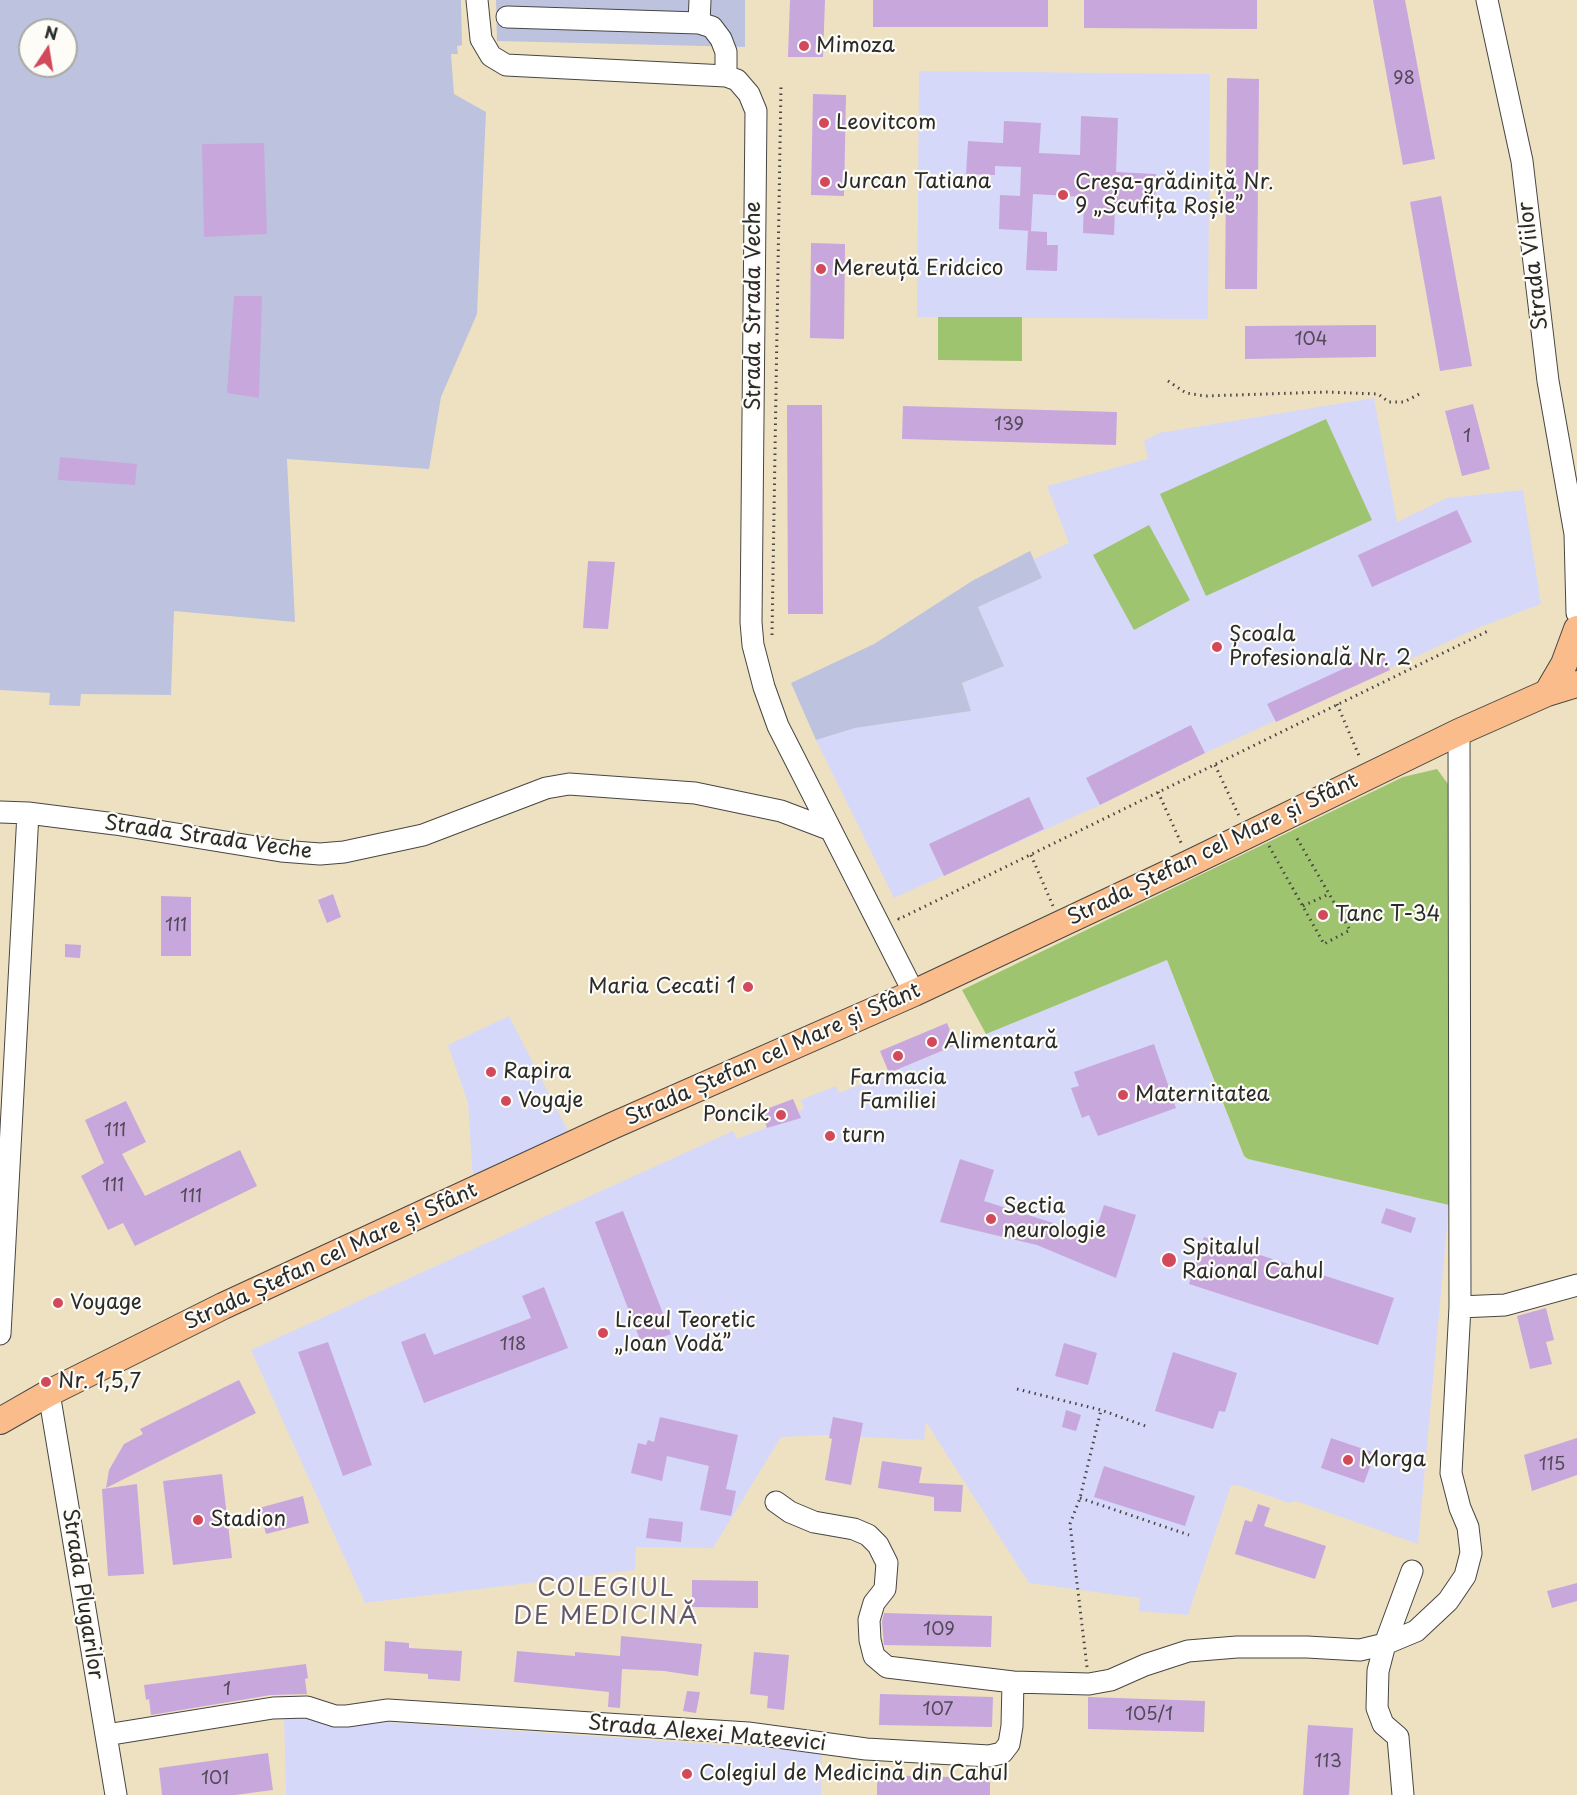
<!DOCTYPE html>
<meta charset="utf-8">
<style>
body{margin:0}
#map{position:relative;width:1577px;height:1795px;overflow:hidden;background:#eee1c2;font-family:"Playpen Sans",sans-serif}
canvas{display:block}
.north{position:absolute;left:18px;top:18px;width:60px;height:60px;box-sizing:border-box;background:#fdfcf7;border:2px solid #a9a8a5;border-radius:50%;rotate:12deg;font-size:16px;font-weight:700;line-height:24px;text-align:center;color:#2b2b2b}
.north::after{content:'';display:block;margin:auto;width:21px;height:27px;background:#d1495b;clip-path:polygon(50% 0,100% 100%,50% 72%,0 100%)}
</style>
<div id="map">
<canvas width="1577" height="1795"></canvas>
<div class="north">N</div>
</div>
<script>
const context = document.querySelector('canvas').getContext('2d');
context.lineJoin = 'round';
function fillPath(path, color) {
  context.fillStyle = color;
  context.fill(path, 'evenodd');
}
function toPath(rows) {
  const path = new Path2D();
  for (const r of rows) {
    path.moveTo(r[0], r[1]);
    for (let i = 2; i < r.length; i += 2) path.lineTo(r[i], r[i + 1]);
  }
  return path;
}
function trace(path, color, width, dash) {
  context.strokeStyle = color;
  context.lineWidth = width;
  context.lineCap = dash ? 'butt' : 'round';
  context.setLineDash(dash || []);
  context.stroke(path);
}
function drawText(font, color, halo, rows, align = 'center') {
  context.font = font + ' "Playpen Sans",sans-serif';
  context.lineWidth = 4.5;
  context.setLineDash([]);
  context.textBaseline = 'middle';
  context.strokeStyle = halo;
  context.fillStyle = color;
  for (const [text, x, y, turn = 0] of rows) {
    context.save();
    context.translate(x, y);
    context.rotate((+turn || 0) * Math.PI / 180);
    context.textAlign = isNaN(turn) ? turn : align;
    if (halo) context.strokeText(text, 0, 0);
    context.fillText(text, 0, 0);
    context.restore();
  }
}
fillPath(toPath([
 [919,71,1210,74,1208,319,917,317],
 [1374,398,1397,522,1447,498,1523,490,1541,604,1480,627,1205,753,1100,805,894,898,816,740,855,728,971,711,962,683,1004,666,978,607,1042,578,1034,559,1069,543,1047,486,1148,459,1144,441,1159,433],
 [1167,960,1244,1157,1248,1159,1449,1205,1418,1544,1296,1501,1289,1503,1237,1485,1231,1486,1188,1615,1139,1611,1140,1598,1029,1583,926,1422,924,1440,825,1435,781,1437,713,1548,636,1547,635,1570,365,1603,251,1350,733,1131,737,1139,783,1121,782,1119,804,1109,801,1100,836,1086,839,1093],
 [509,1016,570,1135,473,1179,468,1103,448,1045],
 [284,1715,822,1752,821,1795,286,1795]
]), '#d5d8f9');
fillPath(toPath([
 [0,0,461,0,462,45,457,46,458,54,451,54,454,94,486,112,477,314,441,397,429,469,287,459,295,622,174,611,171,695,81,694,80,706,49,705,50,693,0,690],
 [30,30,66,30,66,66,30,66],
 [496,0,745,0,745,47,497,41],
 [1030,551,1042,578,978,607,1004,666,962,683,971,711,855,728,816,740,791,683,874,644,972,581]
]), '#bdc3de');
fillPath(toPath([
 [938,317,1022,317,1022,361,938,360],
 [1326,419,1372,520,1206,596,1160,494],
 [1149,525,1190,600,1134,630,1093,555],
 [1437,769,1448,784,1449,1205,1248,1159,1244,1156,1167,960,986,1034,962,990,1403,777]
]), '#9ec46f');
fillPath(toPath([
 [790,0,825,0,823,57,788,57],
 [873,0,1048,0,1048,27,873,27],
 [1084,0,1257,0,1257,29,1084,28],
 [1373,0,1405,0,1435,159,1403,165],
 [1227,78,1259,79,1257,289,1225,289],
 [813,94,846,95,844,196,811,195],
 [1081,116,1118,118,1116,172,1156,174,1155,209,1115,207,1114,235,1083,233,1084,197,1033,194,1031,231,999,229,1000,195,1020,196,1021,167,995,166,995,175,966,174,968,141,1003,143,1004,121,1041,123,1039,153,1080,155],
 [264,143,267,234,204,237,202,144],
 [1441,196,1472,366,1440,371,1410,202],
 [1028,231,1047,232,1047,245,1058,245,1057,271,1026,270],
 [811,243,845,244,844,339,810,338],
 [234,296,262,296,259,398,227,393],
 [1376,325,1376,357,1245,359,1245,326],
 [1473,404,1490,469,1462,476,1445,411],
 [787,405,822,405,823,614,788,614],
 [903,406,1117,412,1116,445,902,439],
 [60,457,137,464,135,485,58,480],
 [1457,510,1472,542,1372,587,1358,555],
 [588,561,615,562,608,629,583,628],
 [1382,651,1390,670,1276,722,1267,704],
 [1191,725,1205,753,1100,805,1086,778],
 [1029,797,1044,829,944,876,929,844],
 [333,894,341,917,327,923,318,900],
 [161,896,191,897,191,956,161,956],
 [65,944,81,945,80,958,65,957],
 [947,1023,956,1045,889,1073,880,1051],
 [1154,1044,1176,1108,1098,1136,1089,1115,1082,1118,1071,1088,1079,1086,1074,1072],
 [793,1099,801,1118,767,1128,761,1111],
 [126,1101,146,1142,122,1154,145,1196,240,1150,257,1186,135,1246,123,1223,108,1230,81,1176,104,1163,85,1120],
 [960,1159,994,1170,984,1201,1094,1236,1104,1205,1136,1215,1116,1278,1037,1245,940,1222],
 [1386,1208,1416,1218,1411,1233,1381,1223],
 [623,1211,671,1334,642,1345,595,1222],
 [1204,1237,1394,1298,1378,1345,1189,1284],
 [544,1287,568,1348,424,1403,401,1342,425,1333,434,1355,531,1318,522,1296],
 [1546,1308,1554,1340,1546,1342,1552,1364,1530,1369,1517,1316],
 [328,1342,372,1465,343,1476,298,1352],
 [1064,1343,1097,1353,1088,1385,1055,1376],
 [1173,1352,1237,1373,1225,1412,1219,1411,1213,1429,1155,1411],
 [239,1380,256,1413,106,1488,109,1470,124,1444,143,1434,140,1429],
 [1066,1410,1081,1415,1076,1431,1062,1427],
 [660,1417,738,1435,726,1489,736,1491,731,1516,700,1510,709,1466,667,1456,662,1481,631,1473,638,1443,646,1445,648,1440,654,1442],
 [833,1417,863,1423,851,1485,825,1480,832,1439,829,1438],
 [1331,1438,1375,1453,1364,1483,1321,1468],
 [1577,1438,1577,1475,1532,1491,1524,1455],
 [882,1461,922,1467,919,1483,963,1485,961,1512,934,1511,934,1497,878,1488],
 [1104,1466,1195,1496,1185,1526,1094,1497],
 [222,1474,232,1558,173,1565,163,1481],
 [137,1484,144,1574,108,1576,102,1489],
 [303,1496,309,1523,266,1534,259,1508],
 [1258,1504,1270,1508,1264,1526,1326,1546,1315,1579,1235,1554,1245,1520,1252,1522],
 [649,1518,683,1522,681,1542,646,1538],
 [692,1580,758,1581,758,1608,692,1607],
 [1577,1583,1577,1601,1552,1608,1547,1591],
 [884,1613,992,1616,991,1647,884,1645,882,1622],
 [621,1636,702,1644,698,1676,664,1671,622,1669,620,1708,608,1707,609,1692,514,1682,517,1651,575,1656,575,1652,620,1656],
 [385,1641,409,1643,409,1648,462,1651,460,1681,428,1679,428,1674,384,1671],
 [754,1652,789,1655,784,1710,767,1708,768,1696,750,1694],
 [306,1664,308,1678,305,1679,307,1694,271,1695,151,1715,149,1699,146,1700,144,1685],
 [687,1691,700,1692,696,1713,683,1711],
 [880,1694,993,1697,992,1727,879,1725],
 [1088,1697,1205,1701,1204,1732,1088,1729],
 [1308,1725,1353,1728,1349,1795,1303,1795],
 [268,1753,273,1790,235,1795,162,1795,159,1768],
 [877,1775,990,1778,990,1795,877,1795]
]), '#c8a7dd');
const minor = toPath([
 [477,0,481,39,491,56,506,65,726,76,737,80,749,94,756,111,751,622,753,645,764,687,778,726,914,993],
 [1487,0,1522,161,1548,381,1575,534,1577,613],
 [507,17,699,23,712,27,721,39,726,52,726,76],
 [699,23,700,0],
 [0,812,28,813,115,824,281,851,320,854,344,852,423,835,546,788,569,784,695,793,781,811,831,830],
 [1460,1307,1505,1305,1577,1285],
 [0,1334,28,813],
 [49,1393,116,1795],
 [776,1502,790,1512,814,1522,854,1529,868,1535,878,1545,887,1563,885,1589,874,1603,869,1620,870,1640,874,1656,887,1667,1013,1682],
 [106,1735,273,1708,307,1707,335,1716,347,1716,388,1710,748,1733,866,1749,989,1756,1002,1753,1009,1744,1012,1726,1013,1682,1089,1684,1111,1680,1145,1665,1188,1651,1237,1647,1307,1647,1360,1650,1385,1644,1416,1631,1448,1601,1465,1576,1471,1553,1468,1527,1460,1508,1451,1473,1460,1307,1459,732],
 [1403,1795,1398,1737,1383,1724,1377,1708,1378,1671,1385,1644,1412,1571]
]);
const major = toPath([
 [1547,693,1564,664,1577,629],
 [0,1421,49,1393,223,1306,612,1126,914,993,1190,863,1459,732,1547,693,1577,684]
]);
trace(minor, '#484642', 23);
trace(major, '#484642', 28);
trace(toPath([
 [1168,381,1186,393,1205,396,1326,392,1378,394,1389,402,1404,402,1423,392],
 [772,635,781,85],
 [1337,704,1360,758],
 [1215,765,1239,816],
 [1158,792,1182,845],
 [1269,846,1324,944,1350,930,1295,835],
 [1031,855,1053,906],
 [1303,906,1329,894],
 [898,918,899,919,1488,631],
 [1017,1389,1101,1410,1148,1427],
 [1080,1498,1189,1535],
 [1087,1667,1070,1524,1080,1498,1101,1410]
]), '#484642', 3, [1.5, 4.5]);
trace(minor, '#fff', 21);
trace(major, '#f9bc8a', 26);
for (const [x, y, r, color] of [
 [804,46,6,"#d1495b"],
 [824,123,6,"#d1495b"],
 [825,182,6,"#d1495b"],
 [1063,195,6,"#d1495b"],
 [821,269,6,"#d1495b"],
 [1217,647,6,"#d1495b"],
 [1323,915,6,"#d1495b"],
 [748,987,6,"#d1495b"],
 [932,1042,6,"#d1495b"],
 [898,1056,6,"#d1495b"],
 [491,1072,6,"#d1495b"],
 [1123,1095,6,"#d1495b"],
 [506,1101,6,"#d1495b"],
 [781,1115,6,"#d1495b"],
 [830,1136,6,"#d1495b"],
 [991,1219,6,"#d1495b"],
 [1169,1260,8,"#d1495b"],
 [58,1303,6,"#d1495b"],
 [603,1333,6,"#d1495b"],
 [46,1382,6,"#d1495b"],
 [1348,1460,6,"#d1495b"],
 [198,1520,6,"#d1495b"],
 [687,1774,6,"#d1495b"]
]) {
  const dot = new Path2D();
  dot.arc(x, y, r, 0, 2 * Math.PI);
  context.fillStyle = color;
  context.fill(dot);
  trace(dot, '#fdfcf7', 2);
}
drawText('18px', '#524a58', null, [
 ["98",1404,79],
 ["104",1311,340],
 ["139",1009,425],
 ["1",1467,437],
 ["111",176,926],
 ["111",115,1131],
 ["111",113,1186],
 ["111",191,1197],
 ["118",513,1345],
 ["115",1552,1465],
 ["109",939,1630],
 ["1",227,1690],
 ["107",938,1710],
 ["105/1",1149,1715],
 ["113",1328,1762],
 ["101",215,1779]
]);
drawText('21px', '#2b2b2b', '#fdfcf7', [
 ["Mimoza",816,46],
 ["Leovitcom",836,123],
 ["Jurcan Tatiana",837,182],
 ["Creșa-grădiniță Nr.",1075,183],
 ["9 „Scufița Roșie”",1075,207],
 ["Mereuță Eridcico",833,269],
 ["Școala",1229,635],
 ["Profesională Nr. 2",1229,659],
 ["Tanc T-34",1335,915],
 ["Maria Cecati 1",736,987,"right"],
 ["Alimentară",944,1042],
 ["Rapira",503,1072],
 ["Farmacia",898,1078,"center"],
 ["Familiei",898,1102,"center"],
 ["Maternitatea",1135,1095],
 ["Voyaje",518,1101],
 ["Poncik",769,1115,"right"],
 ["turn",842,1136],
 ["Sectia",1003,1207],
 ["neurologie",1003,1231],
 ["Spitalul",1182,1248],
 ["Raional Cahul",1182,1272],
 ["Voyage",70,1303],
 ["Liceul Teoretic",615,1321],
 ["„Ioan Vodă”",615,1345],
 ["Nr. 1,5,7",58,1382],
 ["Morga",1360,1460],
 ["Stadion",210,1520],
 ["Colegiul de Medicină din Cahul",699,1774]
], 'left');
drawText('21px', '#2b2b2b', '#fdfcf7', [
 ["Strada Viilor",1534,266,-97],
 ["Strada Strada Veche",754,306,-90],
 ["Strada Strada Veche",208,838,8],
 ["Strada Ștefan cel Mare și Sfânt",1213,850,-26],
 ["Strada Ștefan cel Mare și Sfânt",773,1055,-24],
 ["Strada Ștefan cel Mare și Sfânt",331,1257,-25],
 ["Strada Plugarilor",82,1594,81],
 ["Strada Alexei Mateevici",707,1734,5]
]);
context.letterSpacing = '1.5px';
drawText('24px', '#625669', '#fdfcf7', [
 ["COLEGIUL",606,1589],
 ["DE MEDICINĂ",606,1617]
]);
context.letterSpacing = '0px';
</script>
